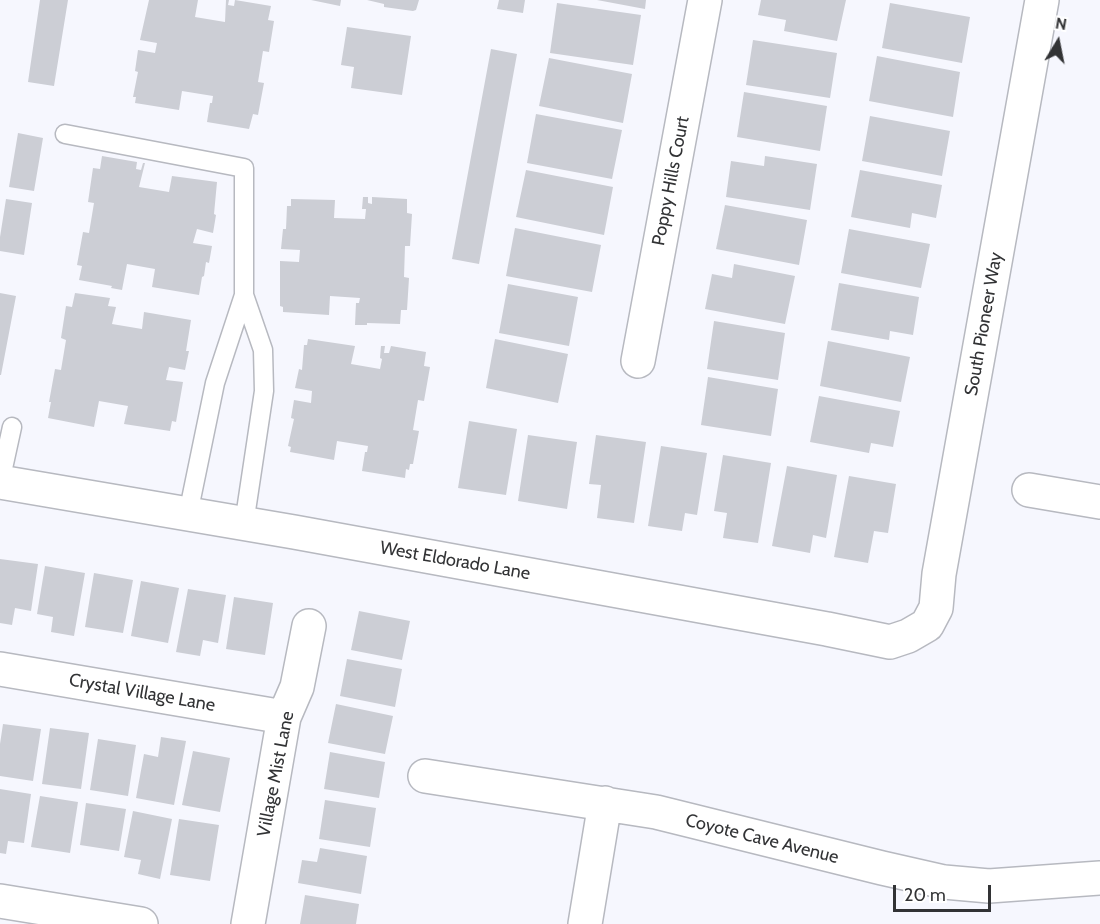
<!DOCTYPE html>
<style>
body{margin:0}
#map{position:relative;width:1100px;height:924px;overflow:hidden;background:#f6f7fe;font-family:Cabin,sans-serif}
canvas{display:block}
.north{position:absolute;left:1028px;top:12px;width:60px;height:60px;-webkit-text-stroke:4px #fff;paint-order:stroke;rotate:10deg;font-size:16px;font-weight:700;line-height:24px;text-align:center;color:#323335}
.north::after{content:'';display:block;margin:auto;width:21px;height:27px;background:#323335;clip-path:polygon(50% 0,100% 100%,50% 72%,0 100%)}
.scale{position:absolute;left:893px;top:885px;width:98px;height:27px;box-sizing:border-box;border:3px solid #323335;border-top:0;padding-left:8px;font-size:18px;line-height:21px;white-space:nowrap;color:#323335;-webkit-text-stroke:4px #fff;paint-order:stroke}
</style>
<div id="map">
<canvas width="1100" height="924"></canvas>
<div class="north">N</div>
<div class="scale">20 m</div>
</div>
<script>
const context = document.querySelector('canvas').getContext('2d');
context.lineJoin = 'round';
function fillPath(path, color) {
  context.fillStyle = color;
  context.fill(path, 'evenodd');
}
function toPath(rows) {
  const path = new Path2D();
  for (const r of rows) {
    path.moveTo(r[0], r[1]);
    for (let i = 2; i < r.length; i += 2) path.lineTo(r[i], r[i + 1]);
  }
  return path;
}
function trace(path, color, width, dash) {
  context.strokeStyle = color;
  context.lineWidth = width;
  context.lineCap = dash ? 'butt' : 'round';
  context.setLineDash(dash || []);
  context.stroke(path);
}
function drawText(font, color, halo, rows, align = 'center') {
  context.font = font + ' Cabin,sans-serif';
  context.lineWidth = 4.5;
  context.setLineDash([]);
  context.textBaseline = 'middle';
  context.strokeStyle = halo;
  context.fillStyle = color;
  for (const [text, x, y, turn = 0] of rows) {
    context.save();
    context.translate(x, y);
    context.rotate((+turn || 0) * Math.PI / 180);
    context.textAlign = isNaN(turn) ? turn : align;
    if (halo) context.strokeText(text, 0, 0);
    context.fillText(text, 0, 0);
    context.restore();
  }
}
fillPath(toPath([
 [40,0,68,0,54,86,28,82],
 [149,0,198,0,195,17,225,22,226,0,229,0,228,5,234,6,235,0,271,6,268,20,274,21,269,52,263,51,258,82,264,83,258,115,253,114,249,129,207,122,210,103,212,103,213,96,182,91,179,110,135,103,136,97,133,97,138,72,135,71,138,50,155,53,157,43,140,40],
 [311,0,341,0,340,6],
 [367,0,419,0,416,10,413,11,384,7,384,4],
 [499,0,525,0,523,13,497,9],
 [597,0,646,0,645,9],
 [761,0,846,0,837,41,784,31,786,20,758,15],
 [557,3,641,15,633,65,550,53],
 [890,3,970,17,962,63,882,48],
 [347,27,411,36,402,95,351,88,354,67,341,65],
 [753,40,837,53,830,98,746,85],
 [491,49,517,54,479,264,452,259],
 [877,56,960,72,953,117,869,101],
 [549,58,632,74,623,123,539,106],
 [744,92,827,106,820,151,737,137],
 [536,114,622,130,612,179,527,163],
 [870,116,950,131,942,176,862,161],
 [18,133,43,138,34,191,9,187],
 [102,156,137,162,136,169,141,170,143,163,145,163,139,187,169,192,172,176,217,182,214,214,216,215,213,233,197,229,193,243,212,246,209,263,206,262,204,276,202,277,199,295,152,287,155,269,127,264,122,290,111,288,112,286,79,280,82,266,77,265,83,232,89,233,94,203,88,202,93,168,100,169],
 [765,156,817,164,810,210,726,197,731,161,764,166],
 [526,170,613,187,604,235,516,217],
 [860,170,942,185,936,218,912,213,910,228,851,217],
 [363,197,368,197,368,203,372,204,372,197,407,199,407,213,412,214,410,246,405,246,404,277,409,278,407,310,401,310,400,324,367,323,367,325,355,325,356,303,359,303,360,298,330,296,329,315,283,312,283,307,280,306,280,261,299,262,300,250,281,249,283,229,286,229,287,206,291,206,291,199,335,200,334,218,365,219,366,209,362,209],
 [6,199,32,203,24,255,0,251,0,237],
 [725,205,807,220,799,265,716,249],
 [515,228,601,245,592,292,506,276],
 [849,229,930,244,921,288,841,273],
 [734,264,795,276,785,324,705,309,712,274,732,278],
 [839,283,919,297,913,335,890,331,889,340,831,330],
 [508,284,578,297,569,346,499,333],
 [0,293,16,296,1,375,0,375],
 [75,293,110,298,108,306,116,307,112,324,142,329,144,312,191,320,186,351,189,351,185,370,169,367,166,380,183,382,176,422,172,421,170,431,124,424,128,406,99,401,94,427,48,418,51,402,49,402,55,369,61,370,66,340,61,338,66,306,72,307],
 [714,321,785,333,778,380,707,369],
 [308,339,355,346,351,364,380,369,382,359,380,358,381,346,385,346,384,353,389,353,391,346,426,352,424,366,430,367,424,401,418,400,413,430,419,431,413,464,410,464,409,470,406,469,405,478,362,471,365,452,367,452,368,446,337,441,334,460,290,452,291,447,288,446,294,419,291,418,294,400,311,403,312,391,295,388,299,369,302,370,304,345,307,345],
 [495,339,568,354,558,403,486,388],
 [828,341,910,357,901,402,820,386],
 [708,377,778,389,771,436,701,425],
 [819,396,900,411,893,447,871,443,869,453,810,442],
 [469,421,517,429,506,495,458,488],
 [528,435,577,442,567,509,518,501],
 [596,435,646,442,634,523,597,518,601,485,589,484],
 [661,446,707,453,697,515,685,513,682,531,648,526],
 [723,455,771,463,758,543,723,538,727,513,714,511],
 [787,466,837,475,826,538,813,535,810,553,772,546],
 [849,476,896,484,888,533,874,531,868,563,834,557],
 [0,559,38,564,31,611,15,608,12,625,0,623],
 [45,566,85,573,74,636,51,632,53,617,37,614],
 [94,573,133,580,123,633,85,627],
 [141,581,179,588,168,643,131,636],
 [188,589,226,595,218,643,203,640,200,656,176,652],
 [234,597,273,603,265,655,226,649],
 [359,611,410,621,402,660,351,650],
 [347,659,402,669,395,707,340,696],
 [336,704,393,716,385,754,328,743],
 [3,724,41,729,33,781,0,776,0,744],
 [50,728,89,733,81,789,42,784],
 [161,737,186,741,174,805,136,798,144,754,158,757],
 [98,739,136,745,128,796,90,790],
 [193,751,230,758,220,812,182,805],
 [330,752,385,762,379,798,324,789],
 [0,789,31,794,24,843,8,841,6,854,0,853],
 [40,796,78,802,70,853,31,847],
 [325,800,376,808,370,847,319,839],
 [86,803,126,809,119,851,80,845],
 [133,811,172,819,160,879,138,874,141,860,124,857],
 [179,819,219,825,210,881,170,875],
 [320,848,367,856,361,894,298,883,302,860,317,862],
 [305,895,359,904,356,924,300,924]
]), '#ccced5');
const lane = toPath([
 [65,134,244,168,244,295,263,350,264,391,244,524],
 [0,482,12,427],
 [188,514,215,383,244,295]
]);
const street = toPath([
 [638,361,705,0],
 [0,482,294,532,827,629,890,642,908,636,927,625,936,608,939,574,1042,0],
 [1029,490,1100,502],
 [0,669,284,717],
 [425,776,656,812,882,868,944,882,989,886,1100,878],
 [0,901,141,924],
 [248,924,284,717,297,687,309,626],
 [585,924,605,803]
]);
trace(lane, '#b7b9c0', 21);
trace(street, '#b7b9c0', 36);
trace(lane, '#fff', 18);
trace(street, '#fff', 33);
drawText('18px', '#323335', '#fff', [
 ["Poppy Hills Court",671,181,-79],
 ["South Pioneer Way",984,324,-80],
 ["West Eldorado Lane",455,561,10],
 ["Crystal Village Lane",142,693,10],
 ["Village Mist Lane",276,774,-79],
 ["Coyote Cave Avenue",762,839,14]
]);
</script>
